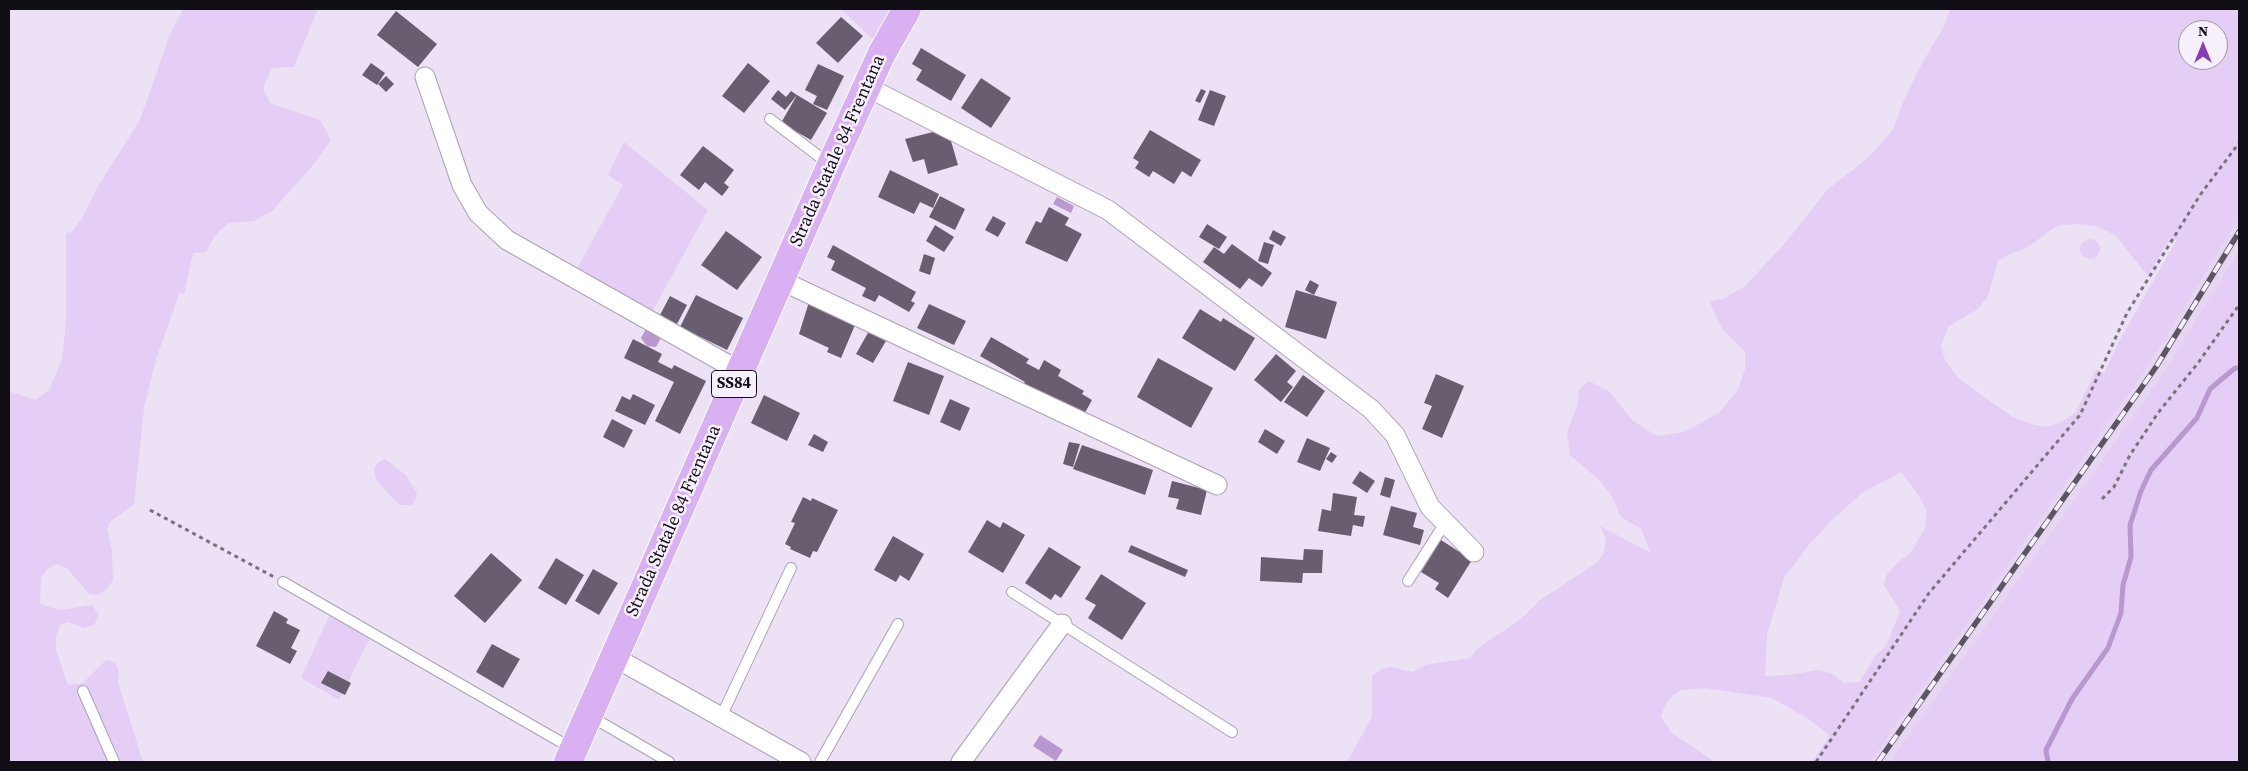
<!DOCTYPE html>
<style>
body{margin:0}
#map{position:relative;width:2248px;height:771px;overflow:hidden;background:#ede1f5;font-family:"Source Serif 4",serif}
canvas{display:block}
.frame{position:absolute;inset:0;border:10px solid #120e15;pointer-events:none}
.north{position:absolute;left:2178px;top:20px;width:50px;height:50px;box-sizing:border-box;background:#f7f0fc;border:1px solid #9b96a0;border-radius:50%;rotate:0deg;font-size:14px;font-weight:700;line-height:20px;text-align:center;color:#120e15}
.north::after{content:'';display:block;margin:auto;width:18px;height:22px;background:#873eb0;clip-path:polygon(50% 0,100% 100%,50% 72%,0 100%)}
</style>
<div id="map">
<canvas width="2248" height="771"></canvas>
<div class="frame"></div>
<div class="north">N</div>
</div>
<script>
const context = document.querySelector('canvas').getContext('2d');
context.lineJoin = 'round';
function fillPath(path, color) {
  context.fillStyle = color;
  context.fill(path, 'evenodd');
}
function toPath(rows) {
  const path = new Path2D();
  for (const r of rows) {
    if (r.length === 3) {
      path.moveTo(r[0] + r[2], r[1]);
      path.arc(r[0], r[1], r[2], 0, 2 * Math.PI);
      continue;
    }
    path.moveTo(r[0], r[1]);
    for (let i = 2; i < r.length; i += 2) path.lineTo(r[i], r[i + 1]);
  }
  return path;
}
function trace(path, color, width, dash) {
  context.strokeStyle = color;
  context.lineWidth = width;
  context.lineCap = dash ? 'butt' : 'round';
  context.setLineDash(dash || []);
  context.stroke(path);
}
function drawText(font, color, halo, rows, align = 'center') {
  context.font = font + ' "Source Serif 4",serif';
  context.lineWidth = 5;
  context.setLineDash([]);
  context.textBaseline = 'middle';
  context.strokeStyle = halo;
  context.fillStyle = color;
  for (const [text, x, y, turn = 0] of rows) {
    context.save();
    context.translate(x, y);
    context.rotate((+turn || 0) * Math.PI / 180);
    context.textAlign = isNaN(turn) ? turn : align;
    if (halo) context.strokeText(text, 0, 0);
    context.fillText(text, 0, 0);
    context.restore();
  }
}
fillPath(toPath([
 [2239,218,2239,250,2164,372,1890,762,1870,762,2150,363]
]), '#e6d6f1');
fillPath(toPath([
 [183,9,318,9,294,67,272,68,263,88,270,103,320,120,331,140,314,164,273,210,254,221,229,223,215,235,206,252,193,253,184,294,180,292,157,356,144,408,134,504,110,522,107,529,112,550,113,580,107,589,97,595,89,594,67,568,56,564,47,570,41,578,40,604,61,610,92,605,99,615,94,625,85,628,68,622,60,625,56,636,56,649,68,685,83,683,106,660,115,662,119,672,118,682,143,762,9,762,9,391,35,400,49,390,62,360,66,321,66,232,71,233,82,218,97,188,140,120,169,37],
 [841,9,898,9,879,45],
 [1950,9,2239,9,2239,218,2150,363,1870,762,1812,762,1830,736,1810,720,1772,698,1705,688,1682,690,1673,695,1665,705,1661,717,1671,732,1715,762,1347,762,1372,717,1372,676,1382,669,1390,667,1413,672,1425,665,1470,658,1478,648,1521,619,1539,601,1598,562,1604,552,1606,539,1600,526,1651,553,1641,529,1621,517,1613,498,1600,481,1570,455,1567,432,1577,406,1579,390,1589,381,1609,391,1633,421,1657,436,1684,432,1719,413,1738,390,1745,369,1745,351,1723,330,1709,301,1723,299,1745,286,1786,242,1827,190,1869,157,1893,129,1904,100,1920,67,1943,28],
 [2188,30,2218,30,2218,60,2188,60],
 [2080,224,2096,226,2115,235,2148,276,2167,243,2177,239,2117,345,2104,374,2096,369,2076,412,2060,423,2046,427,2031,424,2011,416,1959,379,1945,360,1941,345,1949,326,1978,309,1988,296,1998,261,2013,252,2025,249,2054,228,2061,225],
 [1901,472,1917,493,1927,511,1925,528,1912,551,1894,566,1886,576,1884,585,1900,611,1886,646,1876,655,1859,682,1845,683,1831,673,1818,670,1789,675,1765,676,1767,635,1784,578,1808,546,1831,521,1862,493],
 [624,142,708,210,650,316,575,272,623,185,608,175],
 [2090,249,10],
 [2239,250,2239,762,1890,762,2164,372],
 [385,459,406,475,417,493,415,501,411,505,399,505,376,480,374,468,379,462],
 [329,616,371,636,339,700,301,678]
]), '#e5cef5');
fillPath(toPath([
 [1057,197,1074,206,1071,213,1053,204],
 [646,329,661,338,656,347,647,346,641,338],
 [1040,735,1063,750,1056,761,1033,746]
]), '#b997cf');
trace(toPath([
 [2048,762,2046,750,2072,699,2108,648,2121,613,2123,585,2131,557,2130,525,2141,491,2151,470,2197,418,2210,389,2235,368,2239,368]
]), '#b997cf', 5);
fillPath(toPath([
 [396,11,437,44,418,67,377,35],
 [841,17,863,36,838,63,816,43],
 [921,48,966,75,951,101,916,80,922,70,912,64],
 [371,63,385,73,377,85,362,75],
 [748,63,770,81,744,113,722,96],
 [818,64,844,76,827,110,813,104,817,96,805,90],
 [386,76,394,84,386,92,378,84],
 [981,78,1011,98,991,128,961,108],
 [1201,89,1206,91,1200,103,1195,101],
 [778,90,786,97,791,91,797,95,785,110,771,99],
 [1210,90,1226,96,1214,126,1198,120],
 [797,95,827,113,811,140,781,123],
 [1150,130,1201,160,1191,177,1182,171,1174,184,1153,171,1149,177,1135,168,1139,162,1133,158],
 [933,132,951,141,958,165,928,174,924,159,913,162,905,139],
 [703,146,734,170,724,183,729,187,722,196,705,182,699,190,680,175],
 [890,170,939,194,933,208,920,202,914,214,878,197],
 [940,196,965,209,955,230,929,217],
 [1049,207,1069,218,1065,225,1082,234,1067,262,1025,243,1036,221,1041,223],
 [993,216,1006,223,998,237,985,230],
 [1207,224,1227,237,1219,249,1199,237],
 [935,225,954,237,944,252,926,241],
 [1273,230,1286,237,1281,246,1269,239],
 [726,231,762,257,737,290,701,265],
 [1264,242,1274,245,1268,264,1258,261],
 [1232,244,1272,273,1262,287,1249,278,1240,289,1203,262,1214,247,1224,254],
 [833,245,916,292,911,301,915,303,909,312,879,295,875,302,862,296,866,288,831,270,835,261,827,257],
 [924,254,935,258,930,275,919,271],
 [1310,280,1319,285,1314,295,1305,290],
 [1296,290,1337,302,1326,339,1285,327],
 [696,295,743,318,727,350,680,327],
 [670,296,687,305,677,324,660,315],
 [809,302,855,325,841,358,827,352,829,348,799,334],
 [929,304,966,321,954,345,917,328],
 [1200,309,1221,322,1223,318,1255,338,1235,371,1182,338],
 [869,331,886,341,873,363,856,354],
 [991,337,1029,359,1026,363,1039,370,1044,360,1061,370,1058,376,1084,391,1082,394,1092,400,1082,418,1023,385,1025,382,980,356],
 [633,339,662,354,658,362,672,369,674,365,706,381,680,434,655,421,674,382,624,358],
 [1276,354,1296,371,1287,382,1293,387,1281,402,1254,380],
 [1158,358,1213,388,1191,428,1137,397],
 [908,362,944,376,929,415,893,401],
 [1436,374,1464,386,1442,438,1422,429,1432,406,1424,403],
 [1303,375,1325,391,1307,417,1284,402],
 [633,394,655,405,645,425,615,411,622,396,630,400],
 [764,395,800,413,787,441,751,423],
 [950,399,970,408,960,431,940,422],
 [612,419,633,430,624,448,603,437],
 [1265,429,1285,441,1277,454,1258,442],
 [814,434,828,442,823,452,808,445],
 [1307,438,1330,448,1320,471,1297,462],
 [1069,442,1080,444,1073,467,1063,464],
 [1082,445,1153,470,1145,495,1073,469],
 [1331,452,1337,456,1332,463,1326,459],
 [1360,471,1375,481,1367,493,1352,483],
 [1385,477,1395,480,1390,498,1380,495],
 [1172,481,1207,490,1201,515,1176,509,1179,499,1168,497],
 [1333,493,1357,497,1354,515,1365,516,1363,527,1353,525,1351,536,1318,531,1322,509,1331,511],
 [803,497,811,501,812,498,838,510,817,552,813,551,810,558,790,549,791,547,785,544,795,523,791,522],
 [1391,506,1417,513,1413,527,1424,530,1420,545,1383,535],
 [987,520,1000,528,1003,522,1025,535,1003,573,968,552],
 [893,536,924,554,909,581,900,575,896,582,874,570],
 [1441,540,1472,560,1448,598,1435,589,1439,583,1421,572],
 [1131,545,1188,570,1185,577,1128,552],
 [1049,547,1081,567,1061,598,1055,594,1051,600,1025,583],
 [1304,549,1323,550,1322,573,1303,573,1302,583,1260,581,1261,557,1303,560],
 [491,553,522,580,485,623,454,596],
 [556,558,584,575,566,605,538,588],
 [593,569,618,583,599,615,575,601],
 [1101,574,1146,603,1122,640,1088,618,1096,605,1085,599],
 [274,611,288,619,286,623,300,630,291,648,297,651,290,664,256,646],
 [492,644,520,659,503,688,476,672],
 [328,671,351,683,345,695,321,683]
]), '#685e6f');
const lane = toPath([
 [770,119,829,164],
 [1408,581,1445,523],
 [283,582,573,749],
 [1012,592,1232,732],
 [83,691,114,762],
 [590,716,669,762],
 [721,717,791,568],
 [820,762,898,624]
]);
const street = toPath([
 [425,77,462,185,478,213,507,240,739,371],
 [867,87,1108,210,1371,409,1395,435,1430,507,1474,552],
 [780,280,1217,485],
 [614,657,801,762],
 [961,762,1062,624]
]);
const primary = toPath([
 [568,762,831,165,882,53,907,9]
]);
trace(lane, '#aca1b4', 12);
trace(street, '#aca1b4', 21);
trace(primary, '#fff', 30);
trace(toPath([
 [2102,499,2114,487,2130,455,2158,413,2198,363,2239,305],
 [150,510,274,577],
 [1816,762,1929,593,2080,415,2127,313,2200,195,2239,143]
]), '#7a727f', 3, [4, 4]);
trace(lane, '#fff', 10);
trace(street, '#fff', 19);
trace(primary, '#d9b0f1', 28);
const rail = toPath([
 [1878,762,2156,367,2239,232]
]);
trace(rail, '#5d5662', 5.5);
trace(rail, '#f7f0fc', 4, [11]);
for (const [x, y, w] of [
 [734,384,45]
]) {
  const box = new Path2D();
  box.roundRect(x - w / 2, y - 13.5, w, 27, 4);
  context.fillStyle = '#f7f0fc';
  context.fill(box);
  trace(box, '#120e15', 1);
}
drawText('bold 16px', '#120e15', null, [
 ["SS84",734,384]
]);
drawText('18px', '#120e15', '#f7f0fc', [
 ["Strada Statale 84 Frentana",838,151,-66],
 ["Strada Statale 84 Frentana",674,521,-66]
]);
</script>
